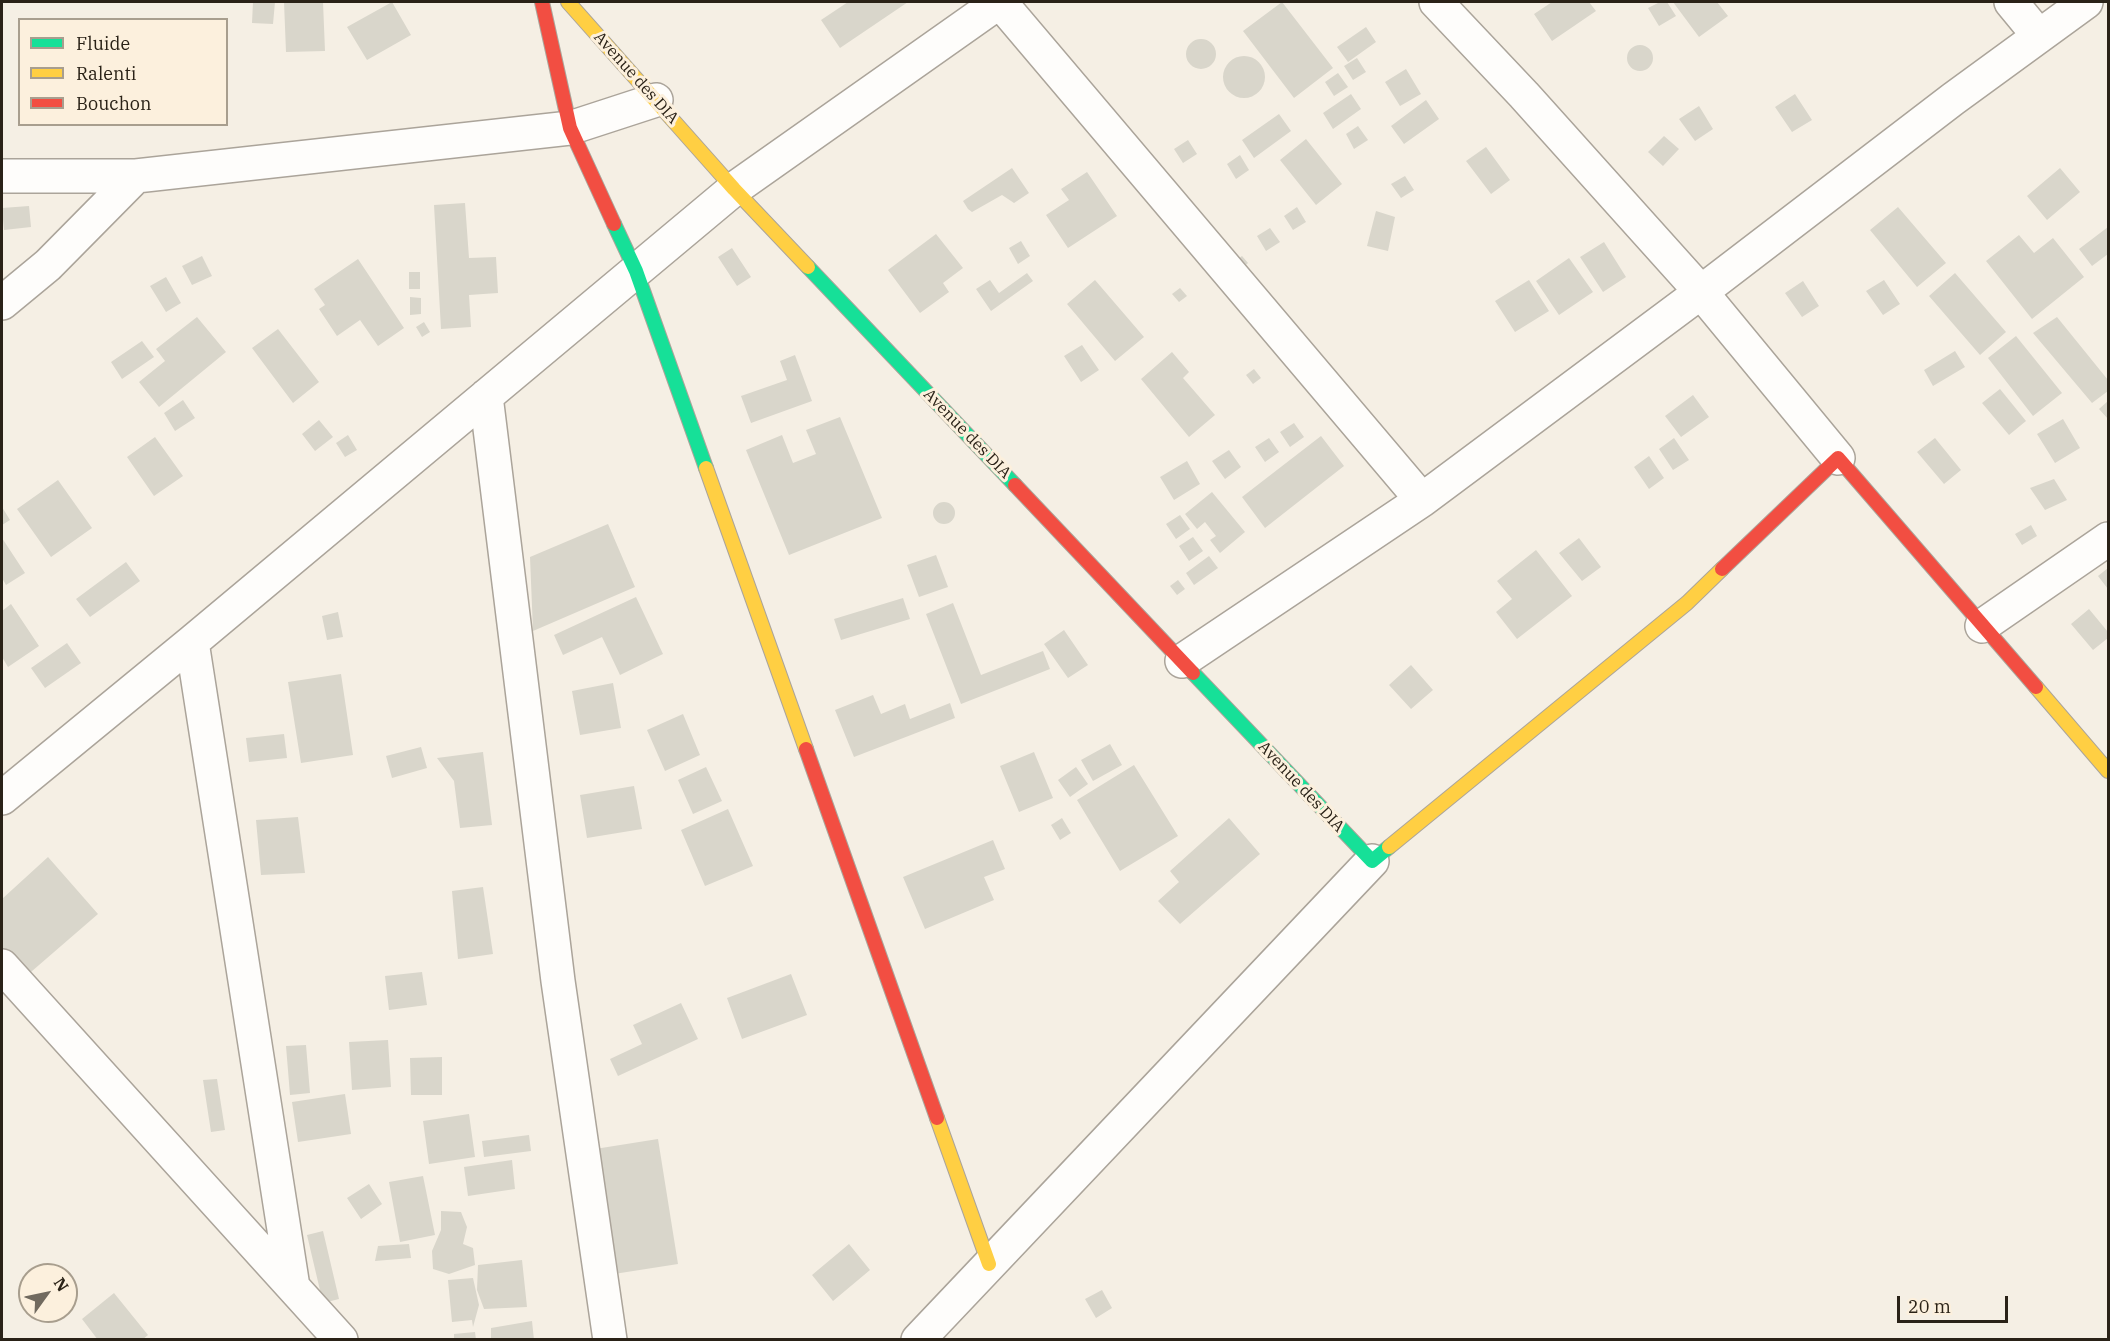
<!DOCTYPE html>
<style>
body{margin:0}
#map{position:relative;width:2110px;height:1341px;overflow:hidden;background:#f5efe4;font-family:"IBM Plex Serif",serif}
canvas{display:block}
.frame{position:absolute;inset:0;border:3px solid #2a2217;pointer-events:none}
.legend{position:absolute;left:18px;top:18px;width:210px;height:108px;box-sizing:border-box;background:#fcf0dd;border:2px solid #a89e8e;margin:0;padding:8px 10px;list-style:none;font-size:18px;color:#2a2217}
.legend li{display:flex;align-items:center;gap:12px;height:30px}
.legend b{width:30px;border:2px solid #a89e8e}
.north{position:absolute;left:18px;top:1263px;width:60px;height:60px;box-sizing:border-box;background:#fcf0dd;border:2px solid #a89e8e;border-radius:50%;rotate:57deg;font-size:16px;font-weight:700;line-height:24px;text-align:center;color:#2a2217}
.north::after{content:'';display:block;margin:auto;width:21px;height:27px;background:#716a5f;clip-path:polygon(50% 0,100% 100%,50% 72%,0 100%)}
.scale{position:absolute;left:1897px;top:1296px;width:111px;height:27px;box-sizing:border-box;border:3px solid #2a2217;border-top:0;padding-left:8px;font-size:18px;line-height:21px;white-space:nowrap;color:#2a2217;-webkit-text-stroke:4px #fcf0dd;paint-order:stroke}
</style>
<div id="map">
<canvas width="2110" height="1341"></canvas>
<div class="frame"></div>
<ul class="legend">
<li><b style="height:8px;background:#16e098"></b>Fluide</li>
<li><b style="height:8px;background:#ffcf43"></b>Ralenti</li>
<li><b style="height:8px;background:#f24e42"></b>Bouchon</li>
</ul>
<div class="north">N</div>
<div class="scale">20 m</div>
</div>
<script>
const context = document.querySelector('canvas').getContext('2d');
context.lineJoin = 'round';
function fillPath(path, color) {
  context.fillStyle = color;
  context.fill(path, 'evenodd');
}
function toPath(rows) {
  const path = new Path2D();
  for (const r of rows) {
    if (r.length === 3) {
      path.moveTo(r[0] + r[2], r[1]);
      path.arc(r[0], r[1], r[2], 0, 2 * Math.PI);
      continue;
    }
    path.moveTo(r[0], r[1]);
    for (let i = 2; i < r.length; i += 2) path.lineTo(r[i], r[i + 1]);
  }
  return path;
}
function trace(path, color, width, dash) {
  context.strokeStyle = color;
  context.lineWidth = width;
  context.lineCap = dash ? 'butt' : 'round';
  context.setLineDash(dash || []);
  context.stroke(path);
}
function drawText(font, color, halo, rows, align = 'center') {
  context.font = font + ' "IBM Plex Serif",serif';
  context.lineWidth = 6;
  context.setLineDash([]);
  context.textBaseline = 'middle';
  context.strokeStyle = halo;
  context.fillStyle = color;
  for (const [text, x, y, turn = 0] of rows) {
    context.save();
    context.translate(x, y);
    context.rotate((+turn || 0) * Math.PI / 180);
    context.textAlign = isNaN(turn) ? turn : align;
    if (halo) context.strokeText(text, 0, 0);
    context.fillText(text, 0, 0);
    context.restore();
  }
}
fillPath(toPath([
 [253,2,275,2,273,24,252,23],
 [284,2,323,2,325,51,286,52],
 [392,2,411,35,367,60,347,27],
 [848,2,908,2,840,48,821,20],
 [1282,2,1333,68,1294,98,1243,31],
 [1552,2,1589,2,1596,11,1552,41,1534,14],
 [1660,2,1667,2,1676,16,1659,26,1648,8],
 [1673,2,1717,2,1728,16,1699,37],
 [1366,27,1376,42,1348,62,1337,47],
 [1201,54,15],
 [1640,58,13],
 [1244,77,21],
 [1357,58,1366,72,1353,80,1344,66],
 [1406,69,1421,94,1400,106,1385,82],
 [1338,73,1348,87,1334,96,1325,82],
 [1351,94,1361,109,1333,129,1323,113],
 [1795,94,1812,120,1792,132,1775,107],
 [1426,100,1439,119,1404,144,1391,126],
 [1699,106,1713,129,1695,141,1679,119],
 [1279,114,1291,131,1254,158,1242,140],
 [1358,126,1368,140,1354,149,1346,134],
 [1664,136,1679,149,1663,166,1648,152],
 [1306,139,1342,184,1316,205,1280,160],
 [1188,140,1197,154,1183,163,1174,149],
 [1486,147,1510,180,1491,194,1466,161],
 [1240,155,1249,170,1236,179,1227,164],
 [1012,168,1029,193,1014,203,1002,195,972,212,968,209,963,201],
 [2060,168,2080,192,2047,220,2027,196],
 [1087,172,1117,216,1068,248,1046,215,1069,200,1061,189],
 [1405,176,1414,190,1401,198,1391,184],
 [465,203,469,258,496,257,498,293,469,295,471,327,441,329,434,205],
 [29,206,31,227,4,230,2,208],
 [1297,207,1306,222,1293,230,1284,216],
 [1898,207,1946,263,1917,287,1870,230],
 [1376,211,1395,217,1388,251,1367,246],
 [2108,227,2108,254,2092,266,2079,249],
 [1270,228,1280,242,1266,251,1257,236],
 [936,234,963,268,943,283,949,292,920,313,888,270],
 [2019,235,2034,253,2053,238,2084,277,2032,319,1986,261],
 [1021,241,1030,256,1018,264,1009,248],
 [1604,242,1626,277,1603,292,1580,257],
 [732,248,751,277,737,286,718,257],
 [202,256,212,276,192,285,182,266],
 [1242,256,1248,263,1240,270,1234,262],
 [1569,258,1593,292,1559,315,1536,281],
 [358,259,404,328,378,346,360,320,337,336,319,309,325,305,314,289],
 [409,272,420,272,420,289,409,289],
 [1027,273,1033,281,991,311,976,289,990,280,999,293],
 [1955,273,2006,332,1980,355,1929,296],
 [166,277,181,303,166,312,150,286],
 [1095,280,1144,337,1115,361,1067,304],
 [1529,280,1549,311,1515,332,1495,301],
 [1884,280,1900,304,1883,315,1866,291],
 [1803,281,1819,306,1802,317,1785,293],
 [1180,288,1187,296,1179,302,1172,294],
 [410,297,421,298,421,314,410,315],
 [197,317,226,352,159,407,139,382,165,361,156,349],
 [2057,317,2108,380,2108,391,2092,403,2033,333],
 [424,322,430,332,422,337,416,327],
 [278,329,319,382,293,403,252,348],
 [2016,336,2062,393,2033,416,1988,358],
 [142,341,154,357,122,379,111,362],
 [1082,345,1099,370,1081,382,1064,356],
 [1955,351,1965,367,1933,386,1924,370],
 [1172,352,1189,372,1183,378,1215,415,1189,437,1141,379],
 [795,355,812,401,751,423,741,396,787,380,780,361],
 [1254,369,1261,378,1253,384,1246,375],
 [2000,389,2026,421,2009,435,1982,403],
 [1693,395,1709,417,1681,437,1665,416],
 [183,400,195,418,175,431,164,413],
 [2108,401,2108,419,2099,409],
 [840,417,882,518,789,555,746,450,782,435,793,463,816,454,806,430],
 [2063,419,2080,448,2055,463,2037,434],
 [319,420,333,437,315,451,302,434],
 [1294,423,1304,437,1290,447,1280,432],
 [348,435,357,450,345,457,336,443],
 [1321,436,1344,466,1265,528,1242,497],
 [155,437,183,476,154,496,127,457],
 [1269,438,1279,452,1265,462,1255,447],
 [1674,438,1689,460,1673,470,1659,449],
 [1935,438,1961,470,1944,484,1917,452],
 [1229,450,1241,467,1225,479,1212,461],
 [1649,456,1664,478,1649,489,1634,467],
 [1187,461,1200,484,1174,500,1160,477],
 [2054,479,2067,500,2045,510,2030,488],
 [58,480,92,528,51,557,17,509],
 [1212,492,1245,532,1220,553,1210,540,1216,536,1205,522,1197,529,1185,514],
 [944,513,11],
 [2,507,10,520,2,525],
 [1180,515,1190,529,1176,539,1166,524],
 [608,524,635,587,533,631,530,557],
 [2031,525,2037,536,2022,545,2015,534],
 [1193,537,1203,551,1189,561,1179,546],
 [2,538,25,573,6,585,2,578],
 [1579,538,1601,567,1582,581,1559,553],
 [1536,550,1572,596,1517,639,1496,612,1512,599,1497,581],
 [936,555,948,587,919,597,907,565],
 [1209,556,1218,568,1194,585,1186,573],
 [126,562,140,581,90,617,76,599],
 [2108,568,2108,589,2098,576],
 [1178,580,1185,589,1177,595,1170,586],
 [636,597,663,654,620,675,602,637,563,655,554,635],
 [903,598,910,619,841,640,834,619],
 [953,603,981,675,1043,651,1050,669,961,704,926,614],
 [11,604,39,646,8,667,2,657,2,611],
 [2089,609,2108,632,2108,638,2093,650,2071,624],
 [338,612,343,637,327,640,322,616],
 [1064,630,1088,665,1068,678,1044,644],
 [67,643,81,663,45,688,31,668],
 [1411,665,1433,690,1411,709,1389,685],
 [341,674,353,755,301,763,288,682],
 [613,683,621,728,580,735,572,691],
 [873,695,881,714,905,704,910,719,950,703,955,718,854,757,835,710],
 [683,714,700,755,665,771,647,730],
 [284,734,287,758,249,762,246,738],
 [1110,744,1122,765,1093,781,1081,760],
 [421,747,427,768,392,778,386,756],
 [483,752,492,825,460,828,454,781,437,758],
 [1034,752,1053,798,1019,812,1000,766],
 [1134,765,1178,836,1120,871,1077,800],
 [706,767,722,801,693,814,678,780],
 [1076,767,1088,784,1070,797,1058,780],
 [634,786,642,829,587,838,580,795],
 [728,809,753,866,705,886,681,830],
 [298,817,305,873,261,875,256,820],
 [1062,818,1071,833,1060,840,1051,825],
 [1229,818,1260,854,1180,924,1158,901,1179,882,1170,871],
 [993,840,1005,869,984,877,994,900,925,929,903,877],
 [48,857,98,914,24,978,2,952,2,899],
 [483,887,493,954,458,959,452,891],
 [422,972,427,1005,389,1010,385,976],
 [791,974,807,1015,742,1039,727,998],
 [681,1003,698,1039,618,1076,610,1059,642,1044,633,1025],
 [388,1040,391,1087,352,1090,349,1042],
 [306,1045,310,1093,290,1095,286,1046],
 [442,1057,442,1095,411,1095,410,1058],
 [217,1079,225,1130,211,1132,203,1080],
 [345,1094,351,1134,298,1142,292,1102],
 [469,1114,475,1157,429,1164,423,1121],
 [529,1135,531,1151,484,1157,482,1141],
 [658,1139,678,1264,614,1274,595,1149],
 [512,1160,515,1189,468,1196,464,1167],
 [423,1176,435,1235,400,1242,389,1182],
 [369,1184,382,1204,361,1219,347,1198],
 [441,1211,461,1212,467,1227,463,1244,473,1248,475,1265,449,1274,433,1269,432,1251,441,1230],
 [323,1231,339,1299,323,1303,307,1235],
 [409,1244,411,1258,375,1261,378,1246],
 [849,1244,870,1270,833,1301,812,1275],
 [522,1260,527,1307,484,1309,477,1290,478,1265],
 [473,1278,479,1305,473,1327,472,1320,452,1322,448,1280],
 [1102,1290,1112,1308,1096,1318,1085,1299],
 [114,1293,148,1335,142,1340,98,1340,82,1319],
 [532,1321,534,1340,491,1340,491,1328],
 [475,1332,476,1340,454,1340,454,1334]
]), '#d9d6cb');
const street = toPath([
 [1000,2,1422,500],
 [1436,2,1524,95,1701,292,1838,458],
 [2011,2,2039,36],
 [2,176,136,176,570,128,656,100],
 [2,303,48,265,136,176],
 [486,396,558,981,610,1340],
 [1982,626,2108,539],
 [192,642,293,1287],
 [1182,661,1422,500,1701,292,1953,99,2086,2],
 [2,798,192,642,734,189,999,2],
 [2,966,341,1340],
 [918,1340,1372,861]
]);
const fast = toPath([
 [614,224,636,271,706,468],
 [808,267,1015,485],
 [1193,673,1372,861,1389,847]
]);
const slow = toPath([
 [568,2,734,189,808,267],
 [706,468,806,749],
 [2036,687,2108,771],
 [1389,847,1687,603,1722,569],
 [937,1118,989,1264]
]);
const jam = toPath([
 [542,2,570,128,614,224],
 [1015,485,1193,673],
 [1722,569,1838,458,2036,687],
 [806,749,937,1118]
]);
trace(street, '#aba49a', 36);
trace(fast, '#aba49a', 16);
trace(slow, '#aba49a', 16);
trace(jam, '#aba49a', 16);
trace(street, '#fefdfb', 33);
trace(fast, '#16e098', 14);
trace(slow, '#ffcf43', 14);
trace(jam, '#f24e42', 14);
drawText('16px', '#2a2217', '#fcf0dd', [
 ["Avenue des DIA",636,78,48],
 ["Avenue des DIA",967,434,46],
 ["Avenue des DIA",1301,787,47]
]);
</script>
